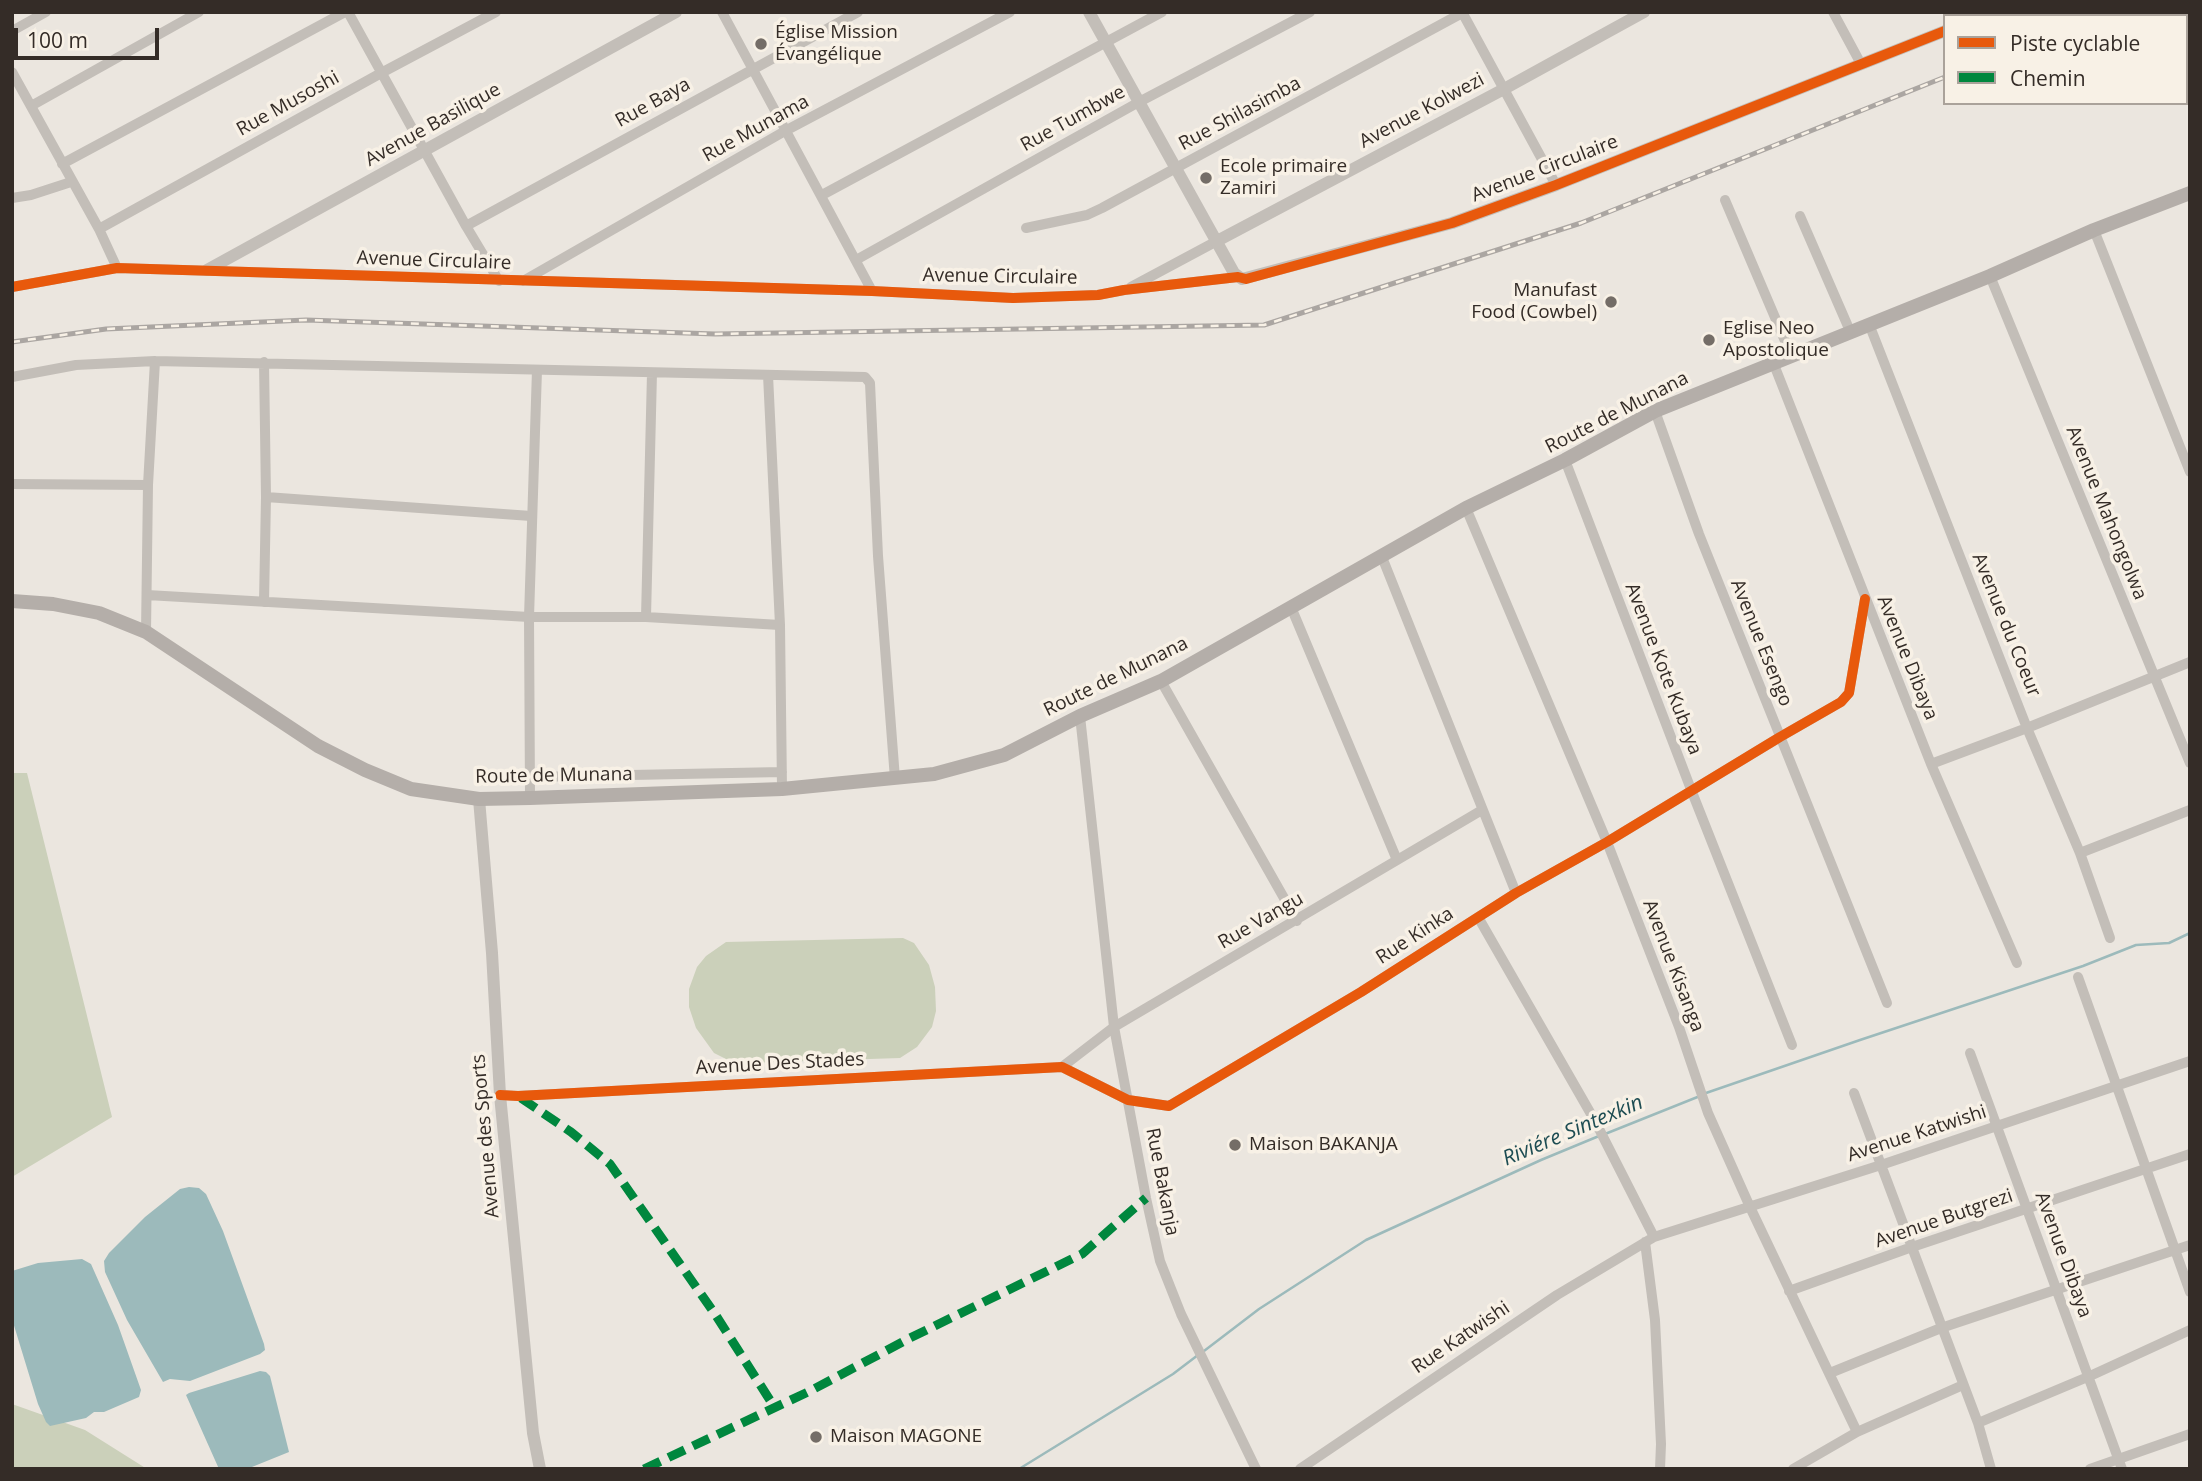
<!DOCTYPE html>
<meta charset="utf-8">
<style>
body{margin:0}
#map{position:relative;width:2202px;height:1481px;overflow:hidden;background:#ebe6df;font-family:"Open Sans",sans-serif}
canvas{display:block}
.frame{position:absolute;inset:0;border:14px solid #342c27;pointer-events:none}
.legend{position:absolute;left:1943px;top:14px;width:245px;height:91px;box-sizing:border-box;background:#f8f1e6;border:2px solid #aaa29a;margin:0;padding:9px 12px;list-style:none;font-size:21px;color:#342c27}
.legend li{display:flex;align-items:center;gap:14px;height:35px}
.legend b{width:35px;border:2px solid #aaa29a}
.scale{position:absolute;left:14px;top:28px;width:145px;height:32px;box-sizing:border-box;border:4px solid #342c27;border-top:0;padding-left:9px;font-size:21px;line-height:24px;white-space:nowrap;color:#342c27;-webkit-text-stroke:5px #f8f1e6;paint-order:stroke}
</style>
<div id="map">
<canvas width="2202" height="1481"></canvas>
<div class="frame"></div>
<ul class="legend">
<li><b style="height:9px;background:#e8590c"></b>Piste cyclable</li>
<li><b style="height:9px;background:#00873e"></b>Chemin</li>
</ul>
<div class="scale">100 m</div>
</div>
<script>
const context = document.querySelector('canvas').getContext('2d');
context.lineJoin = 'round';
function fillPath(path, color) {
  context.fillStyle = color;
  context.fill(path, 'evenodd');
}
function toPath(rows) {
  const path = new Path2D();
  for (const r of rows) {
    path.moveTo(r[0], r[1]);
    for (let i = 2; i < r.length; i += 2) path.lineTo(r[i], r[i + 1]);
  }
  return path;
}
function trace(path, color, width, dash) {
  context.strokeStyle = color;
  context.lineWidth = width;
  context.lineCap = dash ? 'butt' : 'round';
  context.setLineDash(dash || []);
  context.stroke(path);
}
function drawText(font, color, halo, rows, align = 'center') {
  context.font = font + ' "Open Sans",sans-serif';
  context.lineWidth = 7;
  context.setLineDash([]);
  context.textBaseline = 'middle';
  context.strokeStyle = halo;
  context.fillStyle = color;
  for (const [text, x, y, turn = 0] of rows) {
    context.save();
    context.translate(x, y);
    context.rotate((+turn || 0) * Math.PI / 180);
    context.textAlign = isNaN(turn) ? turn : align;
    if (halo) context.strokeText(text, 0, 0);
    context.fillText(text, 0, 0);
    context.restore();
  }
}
fillPath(toPath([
 [12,773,27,773,112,1117,12,1177],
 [903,938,914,943,929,965,935,987,936,1011,932,1027,917,1047,900,1058,748,1063,730,1061,714,1053,696,1028,689,1007,689,989,697,967,706,956,726,942],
 [12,1404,85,1430,147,1469,12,1469]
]), '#cbd0ba');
fillPath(toPath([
 [189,1187,199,1188,206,1194,223,1231,264,1344,265,1350,260,1354,190,1381,170,1379,163,1382,127,1320,105,1272,104,1261,109,1253,145,1217,180,1189],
 [82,1259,91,1264,118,1325,141,1390,139,1397,104,1412,94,1412,86,1418,50,1426,46,1422,38,1404,12,1319,12,1271,38,1263],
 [260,1371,266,1372,270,1376,289,1452,247,1469,219,1469,186,1395,189,1393]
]), '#9cbabb');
trace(toPath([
 [1706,1093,1860,1040,2083,966,2136,945,2169,943,2190,933],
 [1605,1134,1700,1096],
 [1204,1351,1259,1309,1366,1240,1541,1160,1599,1136],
 [1019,1469,1173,1374,1198,1355]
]), '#9cbabb', 2.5);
trace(toPath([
 [348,12,466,226,499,281],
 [722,12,872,291],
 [1462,12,1556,185],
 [1833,12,1861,64],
 [12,31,46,12],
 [12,72,99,229,117,268],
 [31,106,199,12],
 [62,164,345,12],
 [822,195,1162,12],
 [12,198,31,195,71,182],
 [1725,200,1791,355],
 [1800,216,1850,331],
 [466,226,858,12],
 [1026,228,1087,215,1102,208,1464,12],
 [99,229,383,72,496,12],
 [2094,230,2190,472],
 [856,260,1139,102,1310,12],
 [1990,276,2190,763],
 [523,281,785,131,1010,12],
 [12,287,117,268,872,291,1013,298,1098,295,1124,290,1238,277],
 [1131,287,1217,241],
 [1869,324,2027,728,2080,853,2110,938],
 [264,362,266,497,264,602],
 [1773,362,1931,764,2017,963],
 [768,375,780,625,782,789],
 [12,377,76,365,155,361,865,377,870,383,878,556,895,779],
 [1655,411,1699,534,1887,1003],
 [1565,460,1692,792,1792,1045],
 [12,484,148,485],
 [266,497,531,516],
 [1466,508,1607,842,1679,1027,1708,1113,1750,1207,1857,1432],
 [1382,557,1516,893],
 [147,595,529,617,646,617,780,625],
 [1291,607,1397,860],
 [646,617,652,373],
 [146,632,148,485,155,361],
 [1161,681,1297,921],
 [1080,716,1114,1027,1146,1198,1160,1261,1181,1314,1256,1469],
 [1931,764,2027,728,2190,662],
 [530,777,782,772],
 [530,798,529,617,537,370],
 [2080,853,2190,810],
 [1478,917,1595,1121,1654,1237],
 [2078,977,2190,1292],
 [1970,1053,2122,1469],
 [1062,1067,1114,1027,1482,810],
 [1854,1093,1978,1423,1991,1469],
 [500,1095,518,1096,1062,1067,1128,1100,1169,1106,1361,992,1516,893,1607,842,1780,737,1841,702,1849,693,1865,599],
 [1645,1242,1655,1320,1661,1444,1660,1469],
 [1789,1291,1912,1247,2190,1154],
 [1830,1373,1941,1328,2190,1245],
 [1978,1423,2090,1376,2190,1330],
 [1300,1469,1557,1295,1654,1237,1881,1165,2190,1061],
 [1793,1469,1857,1432,1963,1385],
 [2090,1469,2190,1434]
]), '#c3beb8', 10);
trace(toPath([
 [1089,12,1234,273,1242,279,1452,223,1556,185,1945,31],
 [1985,16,1994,12],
 [1217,241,1504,89,1644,12],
 [207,270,676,12],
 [479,799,492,953,500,1095,533,1433,540,1469]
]), '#c3beb8', 12);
trace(toPath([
 [12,601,53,604,99,613,146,632,318,746,365,770,411,789,479,799,530,798,782,789,934,774,1004,755,1080,716,1161,681,1466,508,1565,460,1655,411,1990,276,2094,230,2190,193]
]), '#b4aea9', 14);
const rail = toPath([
 [2113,16,2123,12],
 [12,342,106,329,306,320,715,334,1264,325,1581,223,1945,77]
]);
trace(rail, '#aba6a2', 5);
trace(rail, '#f8f1e6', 2.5, [8]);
trace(toPath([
 [521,1098,571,1132,610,1164,715,1314,775,1408],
 [644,1469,810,1391,910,1338,1082,1254,1146,1198]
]), '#00873e', 9, [18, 9]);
trace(toPath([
 [12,287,117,268,872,291,1013,298,1098,295,1124,290,1238,277,1246,279,1452,223,1556,185,1945,31],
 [500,1095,518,1096,1062,1067,1128,1100,1169,1106,1361,992,1516,893,1607,842,1780,737,1841,702,1849,693,1865,599]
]), '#e8590c', 10);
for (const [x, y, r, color] of [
 [761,44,7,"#746d67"],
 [1206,178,7,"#746d67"],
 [1611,302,7,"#746d67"],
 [1709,340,7,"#746d67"],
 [1235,1145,7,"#746d67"],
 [816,1437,7,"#746d67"]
]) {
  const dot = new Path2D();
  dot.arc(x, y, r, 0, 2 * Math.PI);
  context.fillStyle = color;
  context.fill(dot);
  trace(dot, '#f8f1e6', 2.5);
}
drawText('19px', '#342c27', '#f8f1e6', [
 ["Église Mission",775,33],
 ["Évangélique",775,55],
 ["Ecole primaire",1220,167],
 ["Zamiri",1220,189],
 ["Manufast",1597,291,"right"],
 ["Food (Cowbel)",1597,313,"right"],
 ["Eglise Neo",1723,329],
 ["Apostolique",1723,351],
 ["Maison BAKANJA",1249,1145],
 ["Maison MAGONE",830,1437]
], 'left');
drawText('19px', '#342c27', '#f8f1e6', [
 ["Rue Baya",653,103,-29],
 ["Rue Musoshi",288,104,-29],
 ["Avenue Kolwezi",1422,111,-28],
 ["Rue Shilasimba",1240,114,-28],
 ["Rue Tumbwe",1073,119,-29],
 ["Avenue Basilique",433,125,-29],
 ["Rue Munama",756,129,-29],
 ["Avenue Circulaire",1545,169,-21],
 ["Avenue Circulaire",434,261,2],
 ["Avenue Circulaire",1000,277,1],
 ["Route de Munana",1617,413,-27],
 ["Avenue Mahongolwa",2106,513,68],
 ["Avenue du Coeur",2006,625,68],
 ["Avenue Esengo",1761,643,68],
 ["Avenue Dibaya",1907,658,68],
 ["Avenue Kote Kubaya",1663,669,69],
 ["Route de Munana",1116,677,-26],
 ["Route de Munana",554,776,-1],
 ["Rue Vangu",1261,921,-30],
 ["Rue Kinka",1415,936,-33],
 ["Avenue Kisanga",1673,966,69],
 ["Avenue Des Stades",780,1064,-3],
 ["Avenue Katwishi",1917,1134,-18],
 ["Avenue des Sports",486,1136,-95],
 ["Rue Bakanja",1162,1182,79],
 ["Avenue Butgrezi",1944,1219,-19],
 ["Avenue Dibaya",2063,1255,70],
 ["Rue Katwishi",1461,1338,-34]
]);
drawText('italic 21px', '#1e4d53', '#f8f1e6', [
 ["Riviére Sintexkin",1573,1131,-23]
]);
</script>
